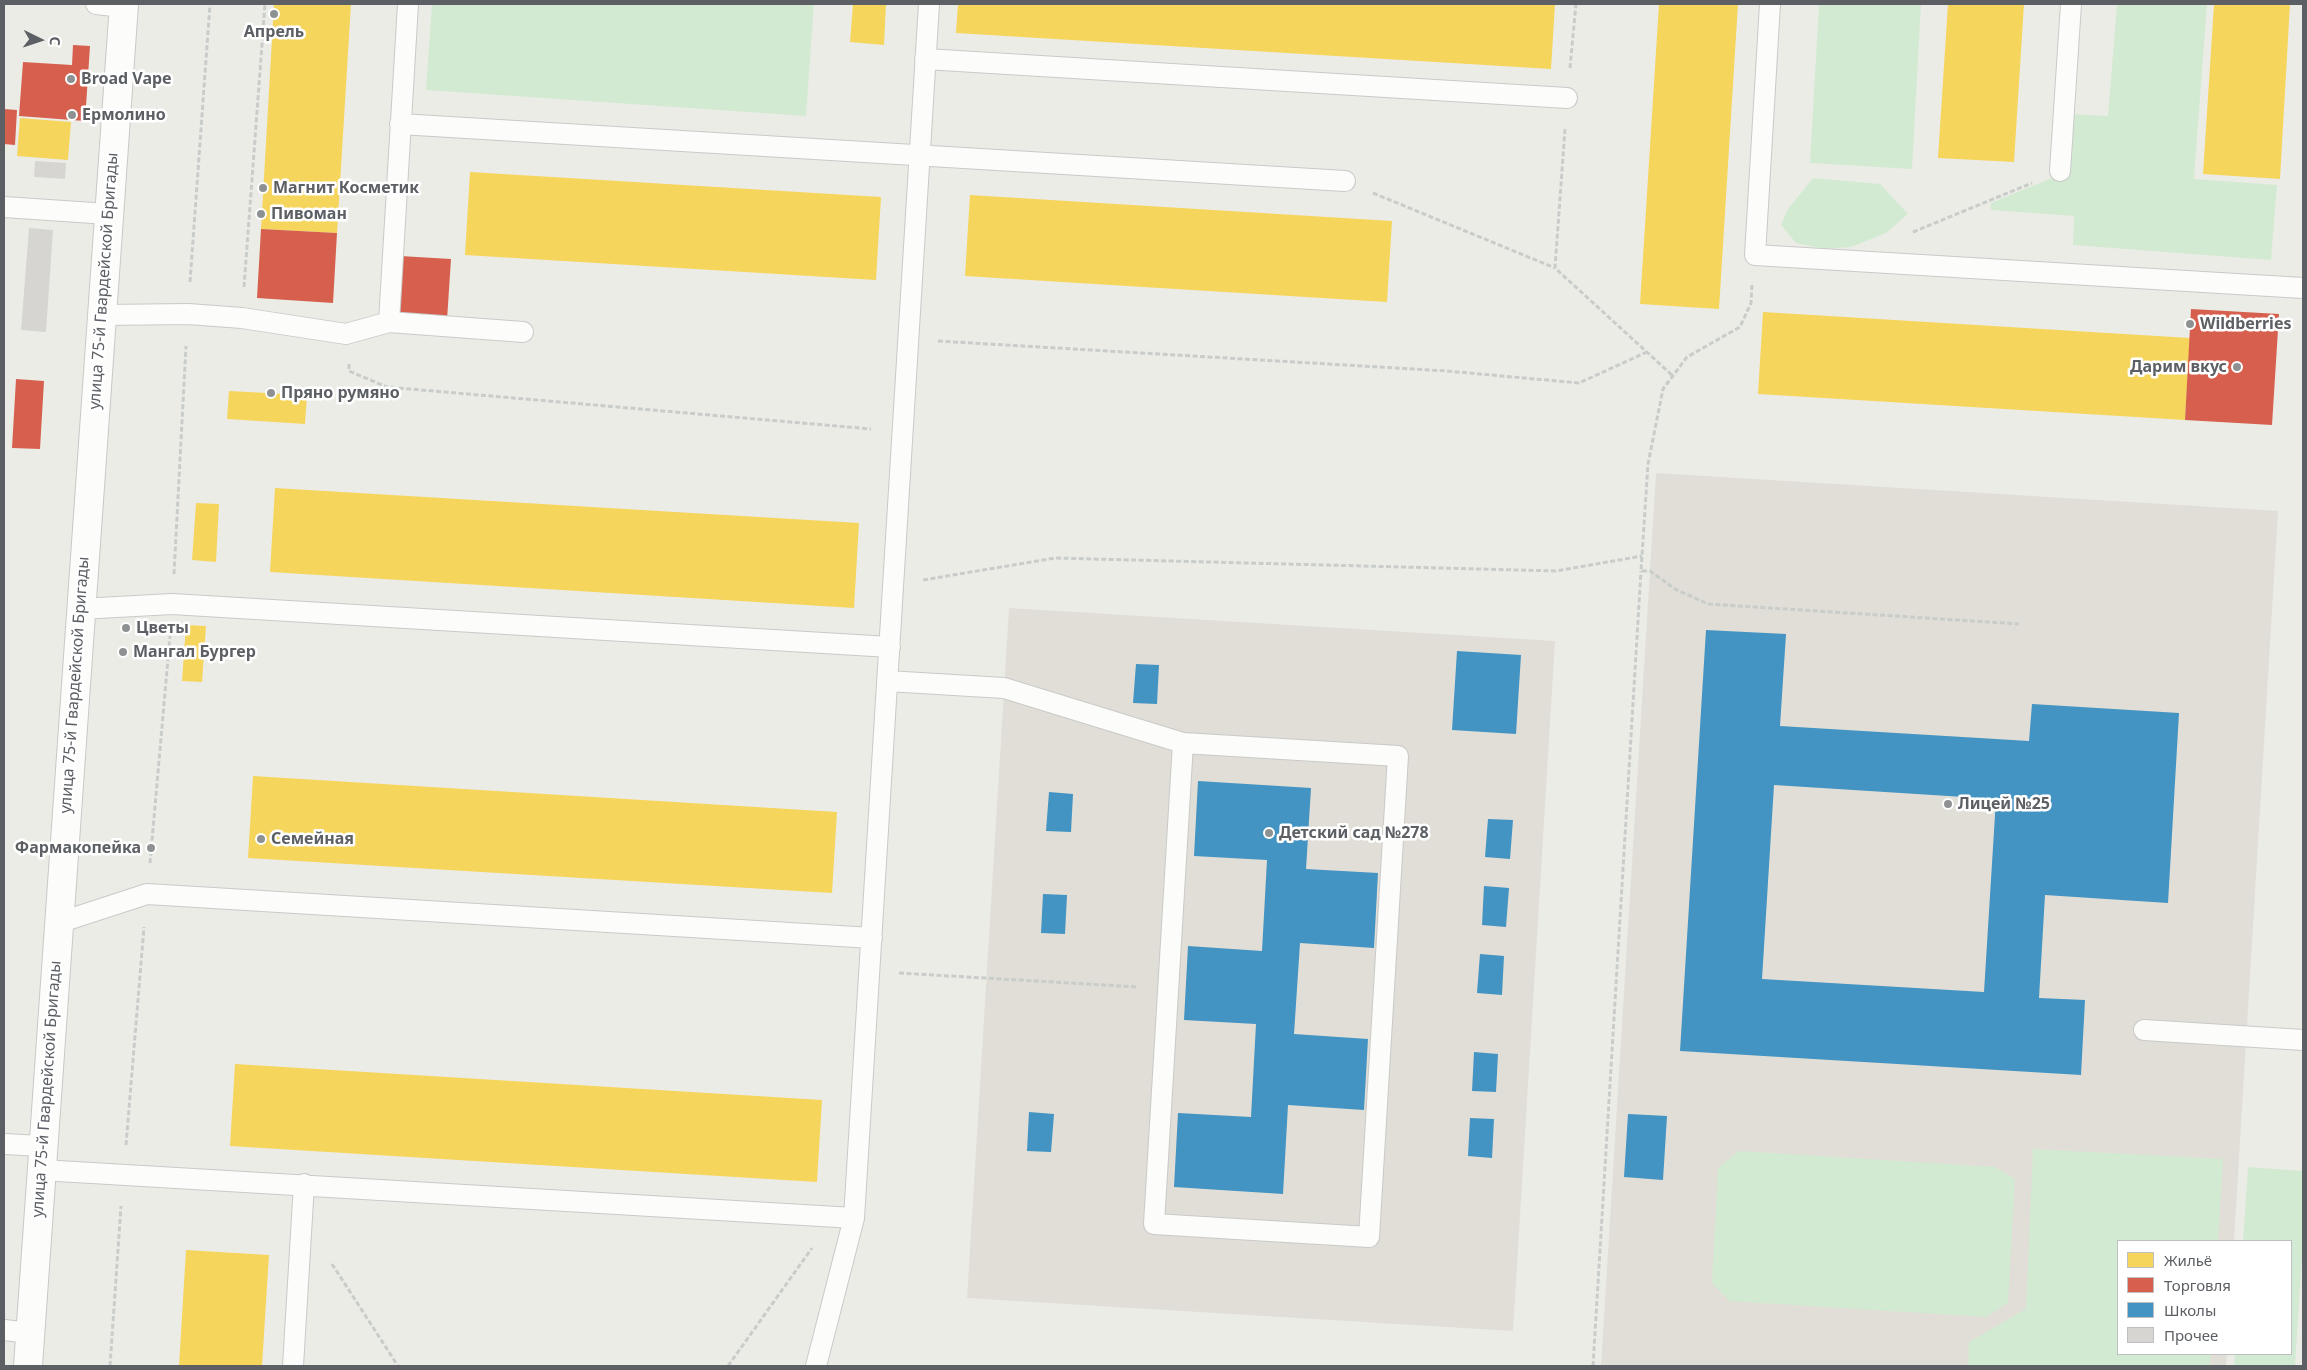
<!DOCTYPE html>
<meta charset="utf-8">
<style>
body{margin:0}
#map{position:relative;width:2307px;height:1370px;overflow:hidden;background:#ecece7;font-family:"Noto Sans",sans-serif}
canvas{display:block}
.frame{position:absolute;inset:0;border:5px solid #5c6065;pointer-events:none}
.legend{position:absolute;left:2117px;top:1240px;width:175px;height:115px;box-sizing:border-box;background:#fff;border:1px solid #bebfc1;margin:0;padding:6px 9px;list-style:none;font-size:15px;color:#5c6065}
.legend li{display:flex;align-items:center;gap:10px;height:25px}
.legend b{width:25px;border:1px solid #bebfc1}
.north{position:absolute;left:15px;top:15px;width:50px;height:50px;-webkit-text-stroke:4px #fff;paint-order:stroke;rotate:94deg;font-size:14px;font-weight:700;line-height:20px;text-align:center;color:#5c6065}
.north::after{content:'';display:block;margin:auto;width:18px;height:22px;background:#5c6065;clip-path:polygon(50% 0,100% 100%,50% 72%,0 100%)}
</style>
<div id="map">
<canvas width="2307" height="1370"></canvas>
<div class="frame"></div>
<ul class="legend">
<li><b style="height:14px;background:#f6d55c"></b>Жильё</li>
<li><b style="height:14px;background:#d6604d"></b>Торговля</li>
<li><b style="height:14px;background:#4393c3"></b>Школы</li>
<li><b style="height:14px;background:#d6d5d2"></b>Прочее</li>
</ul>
<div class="north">С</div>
</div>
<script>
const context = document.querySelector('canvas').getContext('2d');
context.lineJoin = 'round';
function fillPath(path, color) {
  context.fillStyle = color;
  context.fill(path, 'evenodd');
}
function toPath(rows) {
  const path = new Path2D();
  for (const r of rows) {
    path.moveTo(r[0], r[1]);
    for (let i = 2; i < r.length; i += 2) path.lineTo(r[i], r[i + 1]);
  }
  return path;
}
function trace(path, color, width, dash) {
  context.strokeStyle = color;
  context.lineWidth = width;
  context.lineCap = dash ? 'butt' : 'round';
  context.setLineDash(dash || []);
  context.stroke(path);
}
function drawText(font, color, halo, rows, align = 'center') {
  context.font = font + ' "Noto Sans",sans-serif';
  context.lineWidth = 5;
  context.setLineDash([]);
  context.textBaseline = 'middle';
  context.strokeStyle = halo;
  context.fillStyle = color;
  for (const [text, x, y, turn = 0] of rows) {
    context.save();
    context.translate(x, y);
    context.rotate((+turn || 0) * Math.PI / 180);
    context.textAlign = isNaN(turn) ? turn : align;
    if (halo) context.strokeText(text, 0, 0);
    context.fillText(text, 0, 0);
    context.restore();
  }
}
fillPath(toPath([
 [1656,473,2278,511,2234,1241,2118,1241,2118,1354,2227,1354,2226,1366,1601,1366],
 [1009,608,1555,641,1513,1331,967,1298]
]), '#e0ded6');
fillPath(toPath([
 [432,4,814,4,806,116,426,90],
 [1819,4,1921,4,1912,169,1810,163],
 [2117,4,2207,4,2194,179,2277,185,2271,260,2073,245,2074,216,1991,210,1991,203,2064,173,2068,114,2108,116],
 [1813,178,1880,184,1908,214,1886,233,1851,247,1825,249,1796,243,1781,225,1788,209],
 [2033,1149,2223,1159,2218,1241,2118,1241,2118,1354,2211,1354,2210,1366,1968,1366,1969,1342,2026,1309],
 [1739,1151,1995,1167,2015,1179,2008,1303,1986,1317,1729,1301,1712,1283,1718,1168],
 [2248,1167,2303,1171,2303,1238,2295,1366,2234,1366,2235,1354,2291,1354,2291,1241,2243,1241]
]), '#d3ead2');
fillPath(toPath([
 [274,4,351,4,337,233,261,229],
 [853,4,886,4,884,45,850,42],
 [958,4,1555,4,1551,69,956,33],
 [1659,4,1738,4,1719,309,1640,304],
 [1948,4,2024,4,2014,162,1938,158],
 [2214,4,2290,4,2280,179,2203,174],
 [20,118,71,122,68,160,17,156],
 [470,172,881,197,876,280,465,255],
 [970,195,1392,221,1387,302,965,276],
 [1763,312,2190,338,2185,420,1758,394],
 [229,391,307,395,305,424,227,419],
 [275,488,859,523,854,608,270,572],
 [196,503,219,504,216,562,192,560],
 [186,625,206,626,202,682,182,681],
 [253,776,837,812,832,893,248,858],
 [235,1064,822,1100,817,1182,230,1146],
 [186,1250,269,1255,262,1366,179,1366]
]), '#f6d55c');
fillPath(toPath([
 [73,45,90,46,85,121,19,116,23,62,72,65],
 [4,109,17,110,15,145,4,144],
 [261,229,337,233,333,303,257,298],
 [400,256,451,259,447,320,396,316],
 [2191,309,2279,314,2272,425,2185,420],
 [16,379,44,381,40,449,12,448]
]), '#d6604d');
fillPath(toPath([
 [1706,630,1786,634,1780,726,2029,741,2032,704,2179,713,2168,903,2045,895,2039,998,2085,1000,2081,1075,1680,1051],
 [1774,785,1996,799,1984,992,1762,979],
 [1457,651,1521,655,1516,734,1452,730],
 [1136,664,1159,665,1157,704,1133,703],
 [1198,781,1311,788,1306,869,1378,873,1374,948,1300,943,1294,1034,1368,1039,1364,1110,1288,1105,1283,1194,1174,1187,1178,1113,1251,1117,1256,1024,1184,1020,1188,946,1262,951,1267,860,1194,856],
 [1049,792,1073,794,1071,832,1046,831],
 [1488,819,1513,820,1510,859,1485,857],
 [1484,886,1509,888,1506,927,1482,925],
 [1043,894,1067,895,1065,934,1041,933],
 [1480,954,1504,956,1502,995,1477,993],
 [1474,1052,1498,1054,1496,1092,1472,1091],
 [1029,1112,1054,1114,1051,1152,1027,1151],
 [1628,1114,1667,1116,1663,1180,1624,1177],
 [1470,1118,1494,1119,1492,1158,1468,1156]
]), '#4393c3');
fillPath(toPath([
 [35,161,66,163,65,179,34,177],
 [29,228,53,230,46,332,21,330]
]), '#d6d5d2');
const service = toPath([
 [96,4,123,7],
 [1770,4,1755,255,2303,288],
 [925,59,1567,98],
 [400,124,1345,181],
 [2060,171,2071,4],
 [4,207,108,214],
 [103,315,188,314,242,318,346,334,389,322,523,332],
 [389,322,408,4],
 [80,609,172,604,890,647],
 [887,681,1004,688,1183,743,1398,756,1369,1237,1154,1224,1183,743],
 [58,923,147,894,872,938],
 [2144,1030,2303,1040],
 [4,1144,42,1146],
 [41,1170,854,1218],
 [4,1330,31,1333],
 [293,1366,304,1184],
 [816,1366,854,1218,929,4]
]);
const secondary = toPath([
 [28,1366,124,4]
]);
trace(service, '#c9cac9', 22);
trace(secondary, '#c7c9c7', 30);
trace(toPath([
 [1570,68,1576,4],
 [1565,129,1555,268,1673,376],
 [1373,193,1555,268],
 [1913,232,2032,183],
 [190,282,210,4],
 [1752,285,1751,303,1740,327,1687,357,1663,389,1648,464,1641,571,1650,571,1675,589,1708,604,2019,624],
 [244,287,265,4],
 [938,341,1447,371,1579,383,1647,352],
 [349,364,349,371,387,387,871,429],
 [174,574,186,346],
 [923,580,1055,558,1556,571,1642,556],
 [150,863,170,636],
 [899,973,1138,987],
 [126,1145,144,927],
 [332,1264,398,1366],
 [110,1366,121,1206],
 [728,1366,812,1248],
 [1593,1366,1641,571]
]), '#c8cdca', 3, [5, 2.5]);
trace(service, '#fcfcfb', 20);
trace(secondary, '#fcfcfb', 28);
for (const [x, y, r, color] of [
 [274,14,5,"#8e9192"],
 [71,79,5,"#8e9192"],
 [72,115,5,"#8e9192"],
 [263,188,5,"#8e9192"],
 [261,214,5,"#8e9192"],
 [2190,324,5,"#8e9192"],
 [2237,367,5,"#8e9192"],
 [271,393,5,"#8e9192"],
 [126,628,5,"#8e9192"],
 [123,652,5,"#8e9192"],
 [1948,804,5,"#8e9192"],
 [1269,833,5,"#8e9192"],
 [261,839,5,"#8e9192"],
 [151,848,5,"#8e9192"]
]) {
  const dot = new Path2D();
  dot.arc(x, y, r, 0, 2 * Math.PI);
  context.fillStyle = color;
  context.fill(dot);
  trace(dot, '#fff', 2);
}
drawText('bold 16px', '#5c6065', '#fff', [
 ["Апрель",274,32,"center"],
 ["Broad Vape",81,79],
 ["Ермолино",82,115],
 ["Магнит Косметик",273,188],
 ["Пивоман",271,214],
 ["Wildberries",2200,324],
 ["Дарим вкус",2227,367,"right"],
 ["Пряно румяно",281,393],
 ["Цветы",136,628],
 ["Мангал Бургер",133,652],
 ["Лицей №25",1958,804],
 ["Детский сад №278",1279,833],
 ["Семейная",271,839],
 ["Фармакопейка",141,848,"right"]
], 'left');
drawText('16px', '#5c6065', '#fff', [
 ["улица 75-й Гвардейской Бригады",104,281,-86],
 ["улица 75-й Гвардейской Бригады",75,685,-86],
 ["улица 75-й Гвардейской Бригады",47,1089,-86]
]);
</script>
